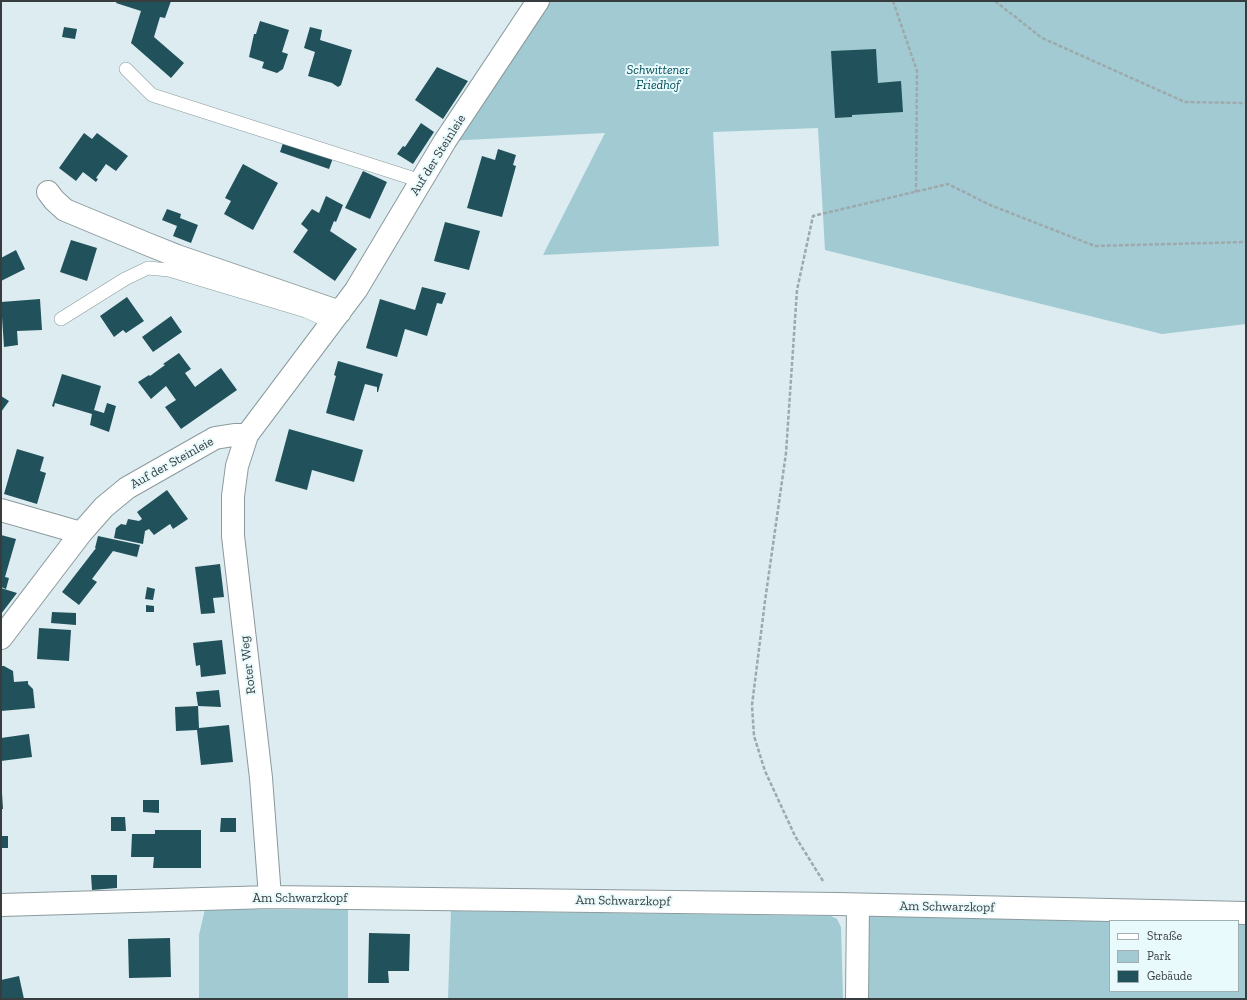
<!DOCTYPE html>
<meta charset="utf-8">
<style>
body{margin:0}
#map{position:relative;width:1247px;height:1000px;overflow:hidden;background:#dcecf0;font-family:"Zilla Slab",serif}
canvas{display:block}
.frame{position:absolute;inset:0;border:2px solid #373d3f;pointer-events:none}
.legend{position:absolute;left:1109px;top:920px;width:130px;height:72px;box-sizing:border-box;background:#e9fafd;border:1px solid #a2aeb1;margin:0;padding:5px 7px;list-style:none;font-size:12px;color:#373d3f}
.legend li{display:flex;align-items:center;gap:8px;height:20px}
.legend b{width:20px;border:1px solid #a2aeb1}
</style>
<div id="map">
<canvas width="1247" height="1000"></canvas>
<div class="frame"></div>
<ul class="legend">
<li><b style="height:5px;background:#fff"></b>Straße</li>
<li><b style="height:11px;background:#a1cad2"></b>Park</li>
<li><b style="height:11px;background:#21525b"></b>Gebäude</li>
</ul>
</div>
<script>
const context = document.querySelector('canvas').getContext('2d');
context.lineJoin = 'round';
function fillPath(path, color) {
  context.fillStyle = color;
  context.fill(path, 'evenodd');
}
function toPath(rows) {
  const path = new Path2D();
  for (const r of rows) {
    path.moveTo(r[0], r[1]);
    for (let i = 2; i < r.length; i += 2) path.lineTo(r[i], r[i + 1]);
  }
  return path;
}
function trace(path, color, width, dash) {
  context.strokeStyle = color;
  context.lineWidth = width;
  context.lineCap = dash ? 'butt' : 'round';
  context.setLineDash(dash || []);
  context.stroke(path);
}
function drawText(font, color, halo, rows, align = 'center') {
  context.font = font + ' "Zilla Slab",serif';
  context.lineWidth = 4;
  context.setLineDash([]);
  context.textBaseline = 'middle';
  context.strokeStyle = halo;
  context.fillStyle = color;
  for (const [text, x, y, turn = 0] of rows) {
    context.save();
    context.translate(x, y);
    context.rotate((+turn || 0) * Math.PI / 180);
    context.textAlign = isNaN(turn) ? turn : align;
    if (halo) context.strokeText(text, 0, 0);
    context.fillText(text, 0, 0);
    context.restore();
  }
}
fillPath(toPath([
 [538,1,1246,1,1246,324,1162,334,825,250,818,128,713,132,719,246,543,255,605,133,445,141],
 [856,894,1246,907,1246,999,857,999],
 [1110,921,1238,921,1238,991,1110,991],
 [205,909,348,910,348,999,199,999,199,935],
 [451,911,831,916,837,919,841,927,843,999,448,999]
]), '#a1cad2');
fillPath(toPath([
 [117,1,171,1,165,18,160,17,154,37,184,63,171,78,131,43,141,11,116,3],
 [260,21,289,30,282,52,288,54,283,69,277,73,262,68,264,62,249,57,254,34,256,34],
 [64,27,77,29,75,39,62,37],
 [310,27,322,30,320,40,352,50,341,85,338,87,332,83,308,76,315,52,304,48],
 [876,49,878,83,901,81,903,112,852,115,852,117,835,118,831,51],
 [437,67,468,81,443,119,415,100],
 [421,123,434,132,413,164,397,154,403,146,405,147],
 [84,133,92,139,97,133,128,156,116,171,106,164,96,178,98,179,96,182,83,172,76,181,59,168],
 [284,140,333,158,329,169,280,152],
 [498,149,516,155,513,165,516,166,502,217,467,208,482,156,495,160],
 [243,164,278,183,253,230,224,214,231,201,225,198],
 [363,171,387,182,370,219,345,208],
 [326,196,343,205,336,222,334,221,330,231,357,249,335,281,293,252,308,230,301,224,312,209,319,213],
 [167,209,181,214,180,218,198,225,191,243,173,236,177,226,162,220],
 [445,222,480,231,469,270,434,261],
 [71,240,97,248,87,281,60,272],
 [16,250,25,269,1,281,1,258],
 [422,287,446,293,442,304,437,303,427,336,405,329,397,357,366,348,380,299,415,310],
 [127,297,144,321,126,333,123,330,114,337,100,316],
 [40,299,42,330,17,331,18,345,4,347,1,302],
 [171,316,182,332,153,352,142,337],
 [179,353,191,369,185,373,195,387,221,368,237,390,181,429,165,407,176,400,166,386,151,399,138,382,149,375,150,376,165,365,163,364],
 [338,361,383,374,378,392,377,392,377,387,365,384,354,421,326,413,336,376,334,375],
 [62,374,101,386,94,410,104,413,107,403,116,406,109,432,90,425,92,414,55,403,54,407,52,406],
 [1,396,9,401,1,412],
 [289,429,363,450,354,482,312,470,307,490,275,481],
 [17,449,44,457,40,471,46,473,37,504,4,494],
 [167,490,188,519,173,529,170,524,154,535,149,529,145,531,143,544,114,538,116,528,121,524,126,525,128,519,139,521,142,519,137,512],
 [1,535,16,539,5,577,9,578,6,589,1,587],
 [98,536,140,545,137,557,113,551,92,579,97,582,79,605,62,592,96,548,95,548],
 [220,564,224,597,213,598,215,613,201,614,195,567],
 [147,587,155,589,153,600,145,599],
 [1,588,17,593,1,614],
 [146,605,154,606,154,612,146,612],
 [52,612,76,613,76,625,51,623],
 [39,628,71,630,69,661,37,659],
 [222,640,226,674,201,677,200,665,196,666,193,643],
 [1,666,4,666,13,671,14,682,28,681,28,684,33,689,35,708,1,711],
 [219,690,221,707,198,706,196,692],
 [198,706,199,728,229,725,233,762,201,765,197,730,176,731,175,707],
 [29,734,32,757,1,761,1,738],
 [1,793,2,793,3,809,1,809],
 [143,800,159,800,159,813,143,812],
 [111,817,125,817,126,831,111,831],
 [221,818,236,818,236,832,220,832],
 [155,830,201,830,201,868,153,868,154,857,131,857,132,834,155,834],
 [1,836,8,836,8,848,1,848],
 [91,875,117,875,117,888,92,890],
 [369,933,410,934,409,971,388,971,389,983,368,983],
 [170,938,171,977,129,978,128,939],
 [19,976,24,999,1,999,1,980]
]), '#21525b');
const lane = toPath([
 [126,69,152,95,421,181],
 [61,319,125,279,148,268,169,270,306,311,332,323]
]);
const street = toPath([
 [48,192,54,200,65,210,147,244,177,256,340,312],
 [247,435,237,466,233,496,233,536,261,778,270,897],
 [1,510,81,533],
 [1,638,81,533,104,507,127,488,215,438,234,435,247,435,356,290,445,141,538,1],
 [1,905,270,897,837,904,1246,913],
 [857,999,858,905]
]);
trace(lane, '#8b9a9d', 14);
trace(street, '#8b9a9d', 24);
trace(toPath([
 [893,1,917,71,916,192],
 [995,1,1042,38,1185,102,1246,103],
 [823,881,795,836,765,771,754,736,752,705,765,601,786,453,797,290,813,216,948,184,990,205,1095,246,1246,242]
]), '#9da9ac', 2.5, [4, 2]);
trace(lane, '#fff', 13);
trace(street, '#fff', 22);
drawText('italic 13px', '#014e59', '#e9fafd', [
 ["Schwittener",658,70],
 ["Friedhof",658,85]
]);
drawText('13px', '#373d3f', '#e9fafd', [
 ["Auf der Steinleie",438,155,-58],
 ["Auf der Steinleie",172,463,-29],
 ["Roter Weg",248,665,-97],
 ["Am Schwarzkopf",300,898],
 ["Am Schwarzkopf",623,901,1],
 ["Am Schwarzkopf",947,907,1]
]);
</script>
